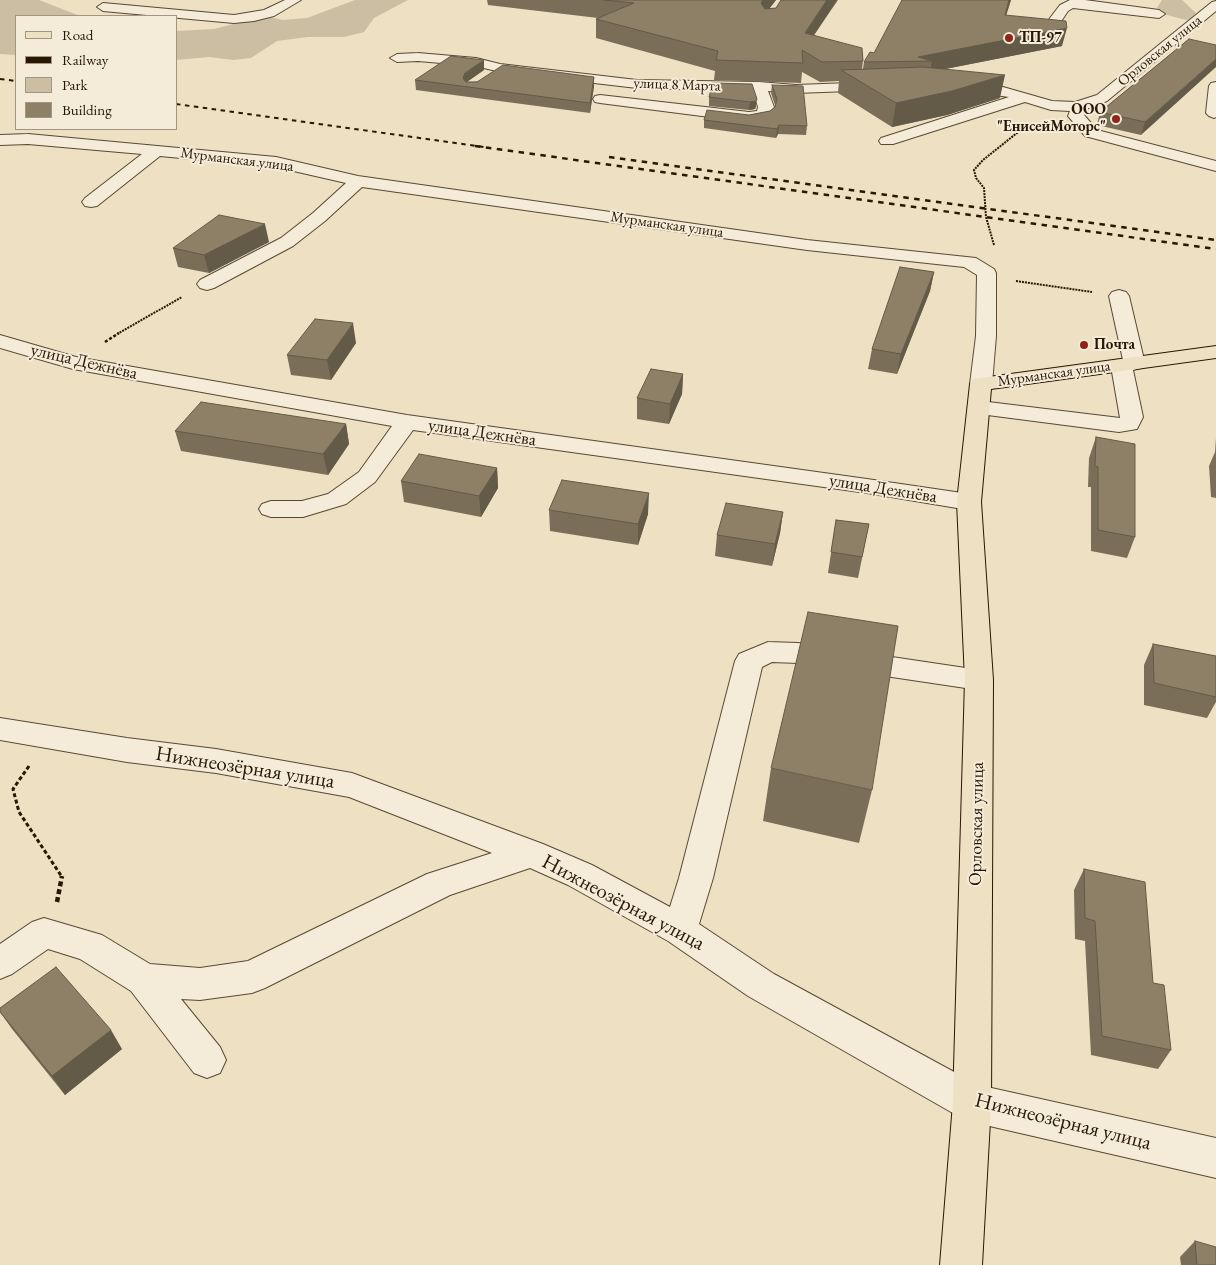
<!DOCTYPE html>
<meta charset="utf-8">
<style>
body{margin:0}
#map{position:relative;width:1216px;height:1265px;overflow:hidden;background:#eee0c3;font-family:"EB Garamond",serif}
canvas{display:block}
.legend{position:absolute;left:15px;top:15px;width:162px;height:115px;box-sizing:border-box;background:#f4ebd8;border:1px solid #a29683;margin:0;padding:6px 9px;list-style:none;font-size:15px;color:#271703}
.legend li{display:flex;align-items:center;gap:10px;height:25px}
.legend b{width:25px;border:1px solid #a29683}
</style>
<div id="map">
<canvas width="1216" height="1265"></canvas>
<ul class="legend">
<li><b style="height:6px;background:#eee0c3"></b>Road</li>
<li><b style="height:6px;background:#271703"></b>Railway</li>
<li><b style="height:14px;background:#ccbea2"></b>Park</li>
<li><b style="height:14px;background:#8e8067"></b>Building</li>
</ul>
</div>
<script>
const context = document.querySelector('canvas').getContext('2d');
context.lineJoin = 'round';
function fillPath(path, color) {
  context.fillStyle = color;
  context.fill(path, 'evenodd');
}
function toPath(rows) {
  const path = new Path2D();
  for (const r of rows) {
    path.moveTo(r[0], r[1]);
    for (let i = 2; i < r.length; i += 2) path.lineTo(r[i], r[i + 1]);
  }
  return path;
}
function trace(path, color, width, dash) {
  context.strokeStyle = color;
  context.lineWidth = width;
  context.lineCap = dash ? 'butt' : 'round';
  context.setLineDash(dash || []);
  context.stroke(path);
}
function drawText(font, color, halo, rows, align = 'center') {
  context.font = font + ' "EB Garamond",serif';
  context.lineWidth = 4;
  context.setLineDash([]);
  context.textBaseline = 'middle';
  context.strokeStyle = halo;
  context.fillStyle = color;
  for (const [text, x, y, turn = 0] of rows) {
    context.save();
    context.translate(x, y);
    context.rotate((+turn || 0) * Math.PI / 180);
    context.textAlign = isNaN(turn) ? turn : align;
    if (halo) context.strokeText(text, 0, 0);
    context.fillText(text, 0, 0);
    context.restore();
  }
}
fillPath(toPath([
 [0,0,39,0,80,16,16,16,16,55,0,54],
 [355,0,408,0,374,18,364,32,344,37,308,37,277,41,251,58,233,60,209,57,176,60,176,31,214,29,265,16,283,20,307,18],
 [1162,0,1182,0,1196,13,1190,19,1186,20,1167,15,1157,8]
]), '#ccbea2');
const minor = toPath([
 [285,0,301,0,274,16,254,21,234,23,103,11,97,7,103,3,234,15,264,10,285,0],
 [1070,0,1085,0,1159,10,1165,14,1159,18,1073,8,1068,11,1056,29,1046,29,1044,26,1060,5,1070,0],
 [1216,1,1216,11,1107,101,1086,109,1084,115,1097,130,1216,161,1216,171,1085,136,1068,116,1070,111,1051,110,1025,102,893,144,881,144,879,141,881,138,1009,97,959,90,957,87,959,84,964,83,1003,87,1052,101,1075,102,1097,95,1212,2,1216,1],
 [418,53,476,58,500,64,637,80,759,82,796,85,877,82,882,83,884,86,882,89,877,90,796,93,768,91,774,107,772,115,769,118,749,122,600,103,595,102,593,99,595,96,600,95,749,112,757,111,758,107,753,91,637,88,500,72,476,66,418,61,397,62,390,58,397,54,418,53],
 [1216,82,1216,117,1214,118,1209,116,1206,113,1209,86,1211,83,1216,82],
 [28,134,276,157,358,176,807,240,976,258,994,269,996,273,996,336,992,384,989,389,981,390,973,389,970,384,976,336,977,275,964,267,807,250,362,187,325,221,293,246,214,288,207,290,200,288,197,284,200,280,281,238,313,213,346,183,276,167,160,156,97,206,91,207,85,206,82,202,85,198,142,154,28,144,0,145,0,135,28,134],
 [1119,290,1126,292,1129,296,1145,364,1141,368,1133,370,1143,417,1137,429,1119,432,972,413,969,408,972,403,980,401,1120,418,1111,366,1115,362,1123,360,1109,296,1112,292,1119,290],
 [0,335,76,357,407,415,867,479,969,494,978,497,981,502,978,507,969,510,867,493,413,430,375,482,346,504,303,517,271,517,262,514,259,509,262,504,271,501,302,501,328,494,359,472,392,426,73,369,0,348,0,335],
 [768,642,798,643,979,670,989,673,993,680,989,687,979,690,798,663,772,662,762,667,713,878,699,924,774,974,978,1085,1216,1138,1216,1178,972,1122,958,1116,748,996,668,941,568,885,530,868,450,895,265,988,252,993,200,1000,181,999,220,1047,226,1060,220,1073,207,1078,194,1073,131,991,80,959,48,949,12,974,0,979,0,944,32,922,44,918,102,935,150,964,200,968,248,961,427,874,492,853,349,797,216,773,127,762,0,740,0,718,127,738,216,749,352,773,543,844,592,865,670,907,679,878,735,661,739,654,768,642]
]);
const major = toPath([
 [1216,346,1216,358,991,389,981,502,993,680,991,1103,982,1265,940,1265,953,1103,965,680,957,502,970,384,973,379,981,378,1216,346]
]);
trace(minor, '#594933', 2);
trace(major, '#271703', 2);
trace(toPath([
 [994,245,986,217,984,188,976,178,974,170,983,160,1027,125],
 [1016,281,1092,292],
 [117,334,182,297]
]), '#271703', 2, [2, 1]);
trace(toPath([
 [105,342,119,333]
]), '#271703', 2.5, [3, 2]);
trace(toPath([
 [29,766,13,789,19,812,62,877]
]), '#271703', 3, [4, 2.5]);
trace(toPath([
 [57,902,62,876]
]), '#271703', 4.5, [5, 3]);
fillPath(minor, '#f4ebd8');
fillPath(major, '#eee0c3');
trace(toPath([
 [0,79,16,81],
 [176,104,484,147]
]), '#271703', 2, [4.5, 4.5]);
trace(toPath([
 [475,146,1216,249],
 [609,157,1216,240]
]), '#271703', 2.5, [5.5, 5.5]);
fillPath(toPath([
 [487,0,776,0,769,9,776,8,781,0,838,0,814,35,863,61,862,69,863,69,864,62,874,53,1011,0,1006,15,1062,46,945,69,1000,98,947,115,892,127,838,93,839,81,820,82,802,72,801,83,714,80,715,71,596,38,596,19,598,18,488,5],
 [1189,39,1141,135,1097,125,1100,112],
 [484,70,467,82,594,77,594,86,590,113,416,90,415,80],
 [752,84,756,107,755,109,749,110,709,106,709,97],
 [772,85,807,126,806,135,778,134,776,138,704,128,704,120,749,115,770,111,775,107,775,105,771,93],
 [269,242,209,273,178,267,173,248],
 [934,272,930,291,897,374,868,369,872,349],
 [356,343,331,380,291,375,287,355],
 [683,374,682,394,669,424,637,419,637,398],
 [346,424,349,444,328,475,181,451,175,431],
 [1096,437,1135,537,1127,558,1091,551,1091,487,1088,487,1089,458],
 [1216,438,1216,498,1211,497,1209,466,1215,452],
 [497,468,498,488,481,517,404,502,401,481],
 [549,510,648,514,638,545,550,531],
 [783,512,780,533,772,566,715,556,717,535],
 [836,520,869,524,858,578,828,573],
 [1153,644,1216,656,1216,702,1207,718,1144,705,1144,665],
 [771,768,872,790,859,843,763,821],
 [1084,869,1153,983,1171,1050,1158,1069,1091,1055,1085,941,1075,939,1074,890],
 [0,1012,122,1049,65,1095,12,1029],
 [1195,1241,1216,1265,1181,1265,1180,1257]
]), '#7a6e59');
fillPath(toPath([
 [763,0,776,0,759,22,761,3],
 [827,0,837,0,803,52,805,33],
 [1009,0,1011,0,1001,32,1005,15],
 [1067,28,1062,46,930,72,932,61,918,57],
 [1216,59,1216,67,1141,135,1145,122],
 [484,60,484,70,465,83,463,78,465,73],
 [1005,75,1000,98,947,115,892,127,896,103],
 [594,77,594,86,590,113,590,103],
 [757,99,755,109,749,110,750,102],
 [779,125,778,134,776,138,777,129],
 [265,224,269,242,209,273,204,255],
 [934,272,930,291,897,374,901,354],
 [353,323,356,343,331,380,327,360],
 [683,374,682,394,669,424,670,404],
 [346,424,349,444,328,475,323,454],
 [497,468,498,488,481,517,479,496],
 [649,493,648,514,638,545,638,524],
 [783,512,780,533,772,566,775,544],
 [111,1030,122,1049,65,1095,52,1076]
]), '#635a48');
const building = toPath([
 [604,0,763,0,761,3,765,9,776,8,781,0,827,0,805,33,862,48,863,61,822,62,802,50,803,63,716,60,718,51,596,19,634,3,604,0],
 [902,0,1009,0,1005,15,1066,21,1067,28,918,57,932,61,864,62,870,52,874,53,902,0],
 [1189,39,1216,45,1216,59,1145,122,1100,112,1189,39],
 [451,56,484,60,465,73,463,78,466,82,477,82,503,65,594,77,590,103,415,80,451,56],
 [923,67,1005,75,952,91,896,103,841,70,923,67],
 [713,83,752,84,757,99,756,101,750,102,709,97,713,83],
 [772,85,803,86,807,126,779,125,777,129,704,120,707,110,749,115,770,111,775,107,777,99,772,85],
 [219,215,265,224,204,255,173,248,219,215],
 [900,267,934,272,901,354,872,349,900,267],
 [315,319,353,323,327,360,287,355,315,319],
 [651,369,683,374,670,404,637,398,651,369],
 [201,402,346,424,323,454,175,431,201,402],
 [1096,437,1135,444,1135,537,1098,530,1098,467,1095,466,1096,437],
 [419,454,497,468,479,496,401,481,419,454],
 [562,480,649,493,638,524,549,510,562,480],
 [726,503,783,512,775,544,717,535,726,503],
 [836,520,869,524,862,557,831,552,836,520],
 [808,612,898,626,872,790,771,768,808,612],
 [1153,644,1216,656,1216,697,1154,683,1153,644],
 [1084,869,1145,882,1153,983,1164,985,1171,1050,1102,1036,1095,921,1085,918,1084,869],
 [56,967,111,1030,52,1076,0,1012,0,1008,56,967],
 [1195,1241,1216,1247,1216,1265,1197,1265,1195,1241]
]);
fillPath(building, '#8e8067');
trace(building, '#635a48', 1);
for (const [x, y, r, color] of [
 [1009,38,5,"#8f2418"],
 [1116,119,5,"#8f2418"],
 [1084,345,5,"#8f2418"]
]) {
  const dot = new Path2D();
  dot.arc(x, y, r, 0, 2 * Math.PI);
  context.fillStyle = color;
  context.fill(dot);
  trace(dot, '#f4ebd8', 2);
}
drawText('bold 15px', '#271703', '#f4ebd8', [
 ["ТП-97",1019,38],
 ["ООО",1106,110,"right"],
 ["\"ЕнисейМоторс\"",1106,127,"right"],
 ["Почта",1094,345]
], 'left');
drawText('15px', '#271703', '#f4ebd8', [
 ["Орловская улица",1160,51,-39],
 ["улица 8 Марта",677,85,2],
 ["Мурманская улица",237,160,7],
 ["Мурманская улица",667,225,8],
 ["Мурманская улица",1054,374,-8]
]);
drawText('18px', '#271703', '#f4ebd8', [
 ["улица Дежнёва",84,362,13],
 ["улица Дежнёва",482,433,8],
 ["улица Дежнёва",883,489,9],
 ["Орловская улица",977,824,-89]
]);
drawText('21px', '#271703', '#f4ebd8', [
 ["Нижнеозёрная улица",245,768,9],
 ["Нижнеозёрная улица",623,903,28],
 ["Нижнеозёрная улица",1063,1122,14]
]);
</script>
